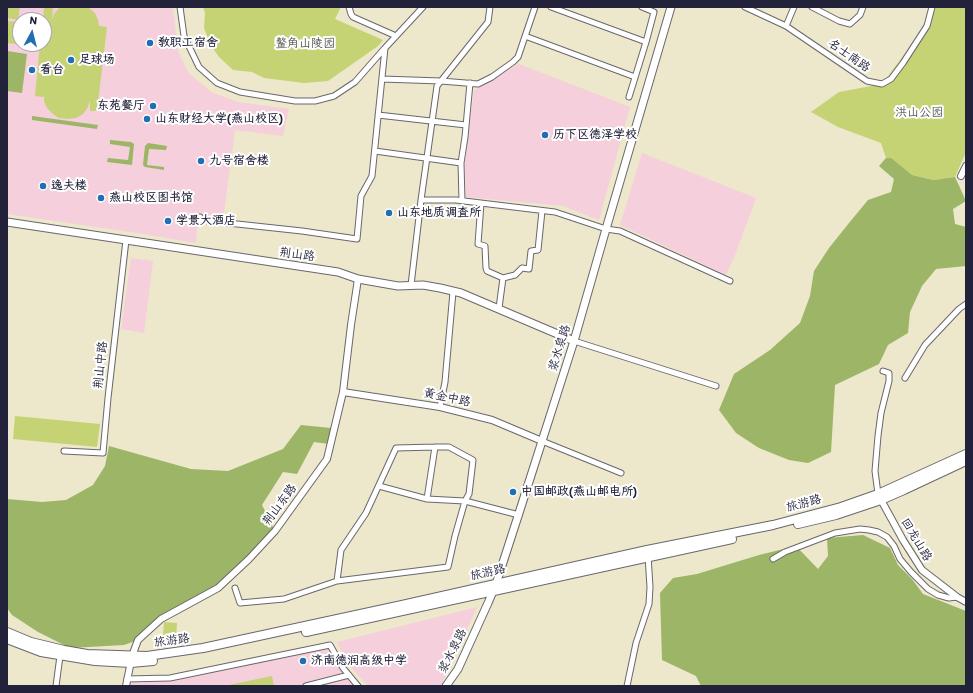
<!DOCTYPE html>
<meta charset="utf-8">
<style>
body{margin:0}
#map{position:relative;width:973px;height:693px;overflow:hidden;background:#ede7cb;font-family:Itim,sans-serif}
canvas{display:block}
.frame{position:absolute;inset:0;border:8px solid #22223b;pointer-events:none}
.north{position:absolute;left:12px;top:12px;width:40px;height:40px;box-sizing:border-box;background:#fff;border:1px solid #a7a7b1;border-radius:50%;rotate:7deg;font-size:11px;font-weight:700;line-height:16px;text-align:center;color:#22223b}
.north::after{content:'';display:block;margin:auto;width:14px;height:18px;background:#1f6fb2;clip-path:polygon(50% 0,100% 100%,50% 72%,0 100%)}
</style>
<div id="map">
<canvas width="973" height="693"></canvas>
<div class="frame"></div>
<div class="north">N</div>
</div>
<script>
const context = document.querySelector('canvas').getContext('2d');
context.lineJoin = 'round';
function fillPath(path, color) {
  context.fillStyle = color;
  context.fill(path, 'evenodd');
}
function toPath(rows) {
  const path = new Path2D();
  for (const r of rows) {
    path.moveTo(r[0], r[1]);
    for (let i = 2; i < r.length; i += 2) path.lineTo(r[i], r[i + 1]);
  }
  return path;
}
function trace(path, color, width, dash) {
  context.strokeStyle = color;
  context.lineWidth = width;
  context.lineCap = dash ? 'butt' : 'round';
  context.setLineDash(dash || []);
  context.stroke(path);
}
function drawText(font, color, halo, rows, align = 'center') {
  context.font = font + ' Itim,"LXGW WenKai TC",sans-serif';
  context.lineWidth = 4;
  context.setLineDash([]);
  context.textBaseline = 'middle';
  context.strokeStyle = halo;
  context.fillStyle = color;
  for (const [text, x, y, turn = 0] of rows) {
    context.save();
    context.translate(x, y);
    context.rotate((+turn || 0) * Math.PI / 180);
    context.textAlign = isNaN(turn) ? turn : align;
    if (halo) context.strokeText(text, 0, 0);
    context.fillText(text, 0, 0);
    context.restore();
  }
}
fillPath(toPath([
 [7,7,173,7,178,51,188,72,211,92,238,102,289,109,283,136,235,130,223,220,198,217,196,243,137,233,7,214],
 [20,20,44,20,44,44,20,44],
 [519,64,630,107,599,220,563,206,466,197,465,163,474,90],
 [642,153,756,198,737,250,726,275,620,225],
 [131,258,153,261,144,333,121,329],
 [477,607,441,686,368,686,348,664,337,642],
 [329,648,343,674,354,686,130,686,130,683,174,681]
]), '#f5cfdb');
fillPath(toPath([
 [7,7,20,7,18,20,7,18],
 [44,7,53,7,52,20,54,14,60,7,88,7,95,13,98,20,99,26,107,27,97,111,90,111,90,100,88,107,83,114,76,118,67,119,59,118,53,114,47,108,44,101,44,95,43,97,35,96,40,44,44,44,44,20,43,20],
 [203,7,341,7,335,19,383,40,378,46,328,81,304,83,264,78,252,72,233,70,219,57,210,44,204,28,205,13],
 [936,7,966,7,966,152,955,177,933,180,912,175,886,158,881,143,838,127,811,112,839,92,882,84,910,47],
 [7,21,19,22,16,44,7,43],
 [15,416,100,424,97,447,13,439],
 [164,622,177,623,176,637,163,635],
 [272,676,274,686,224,686]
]), '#c5d375');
fillPath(toPath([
 [7,51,27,54,22,93,7,91],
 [32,116,98,125,97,129,32,120],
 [110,140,131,142,134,144,132,165,107,162,108,158,128,160,130,147,110,144],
 [148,143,167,146,166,150,149,149,147,165,164,167,164,170,145,167,143,165,145,146],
 [886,158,891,158,912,175,933,180,955,177,966,201,953,209,955,224,966,227,966,266,936,269,922,286,910,312,908,333,888,345,879,364,835,385,831,452,808,463,789,460,759,448,736,433,719,410,734,374,770,350,800,323,810,296,814,271,829,248,849,223,868,200,891,192,894,179,879,166],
 [301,425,331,428,329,444,314,442,297,474,283,472,262,505,275,531,218,588,161,619,138,640,124,645,70,648,38,632,12,615,7,608,7,499,42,502,66,500,93,485,105,466,109,446,191,469,228,471,283,449],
 [863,535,890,548,898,565,912,579,923,594,966,611,966,686,701,686,696,676,662,660,660,593,673,578,697,574,759,555,796,546,818,569,828,556,827,538]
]), '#9cb566');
const minor = toPath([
 [180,7,184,36,199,67,217,83,240,92,295,101,315,101,334,96,355,82,384,49],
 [349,7,351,14,353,17,396,36],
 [551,7,646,42,629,97],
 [642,7,654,12,646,42],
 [745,7,786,26,867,81,882,84,891,79,903,63,927,26,932,7],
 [812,7,839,21,850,24,860,15,863,7],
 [786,26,794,7],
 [525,36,635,77],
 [382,79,441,81,478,84,492,77,513,62,518,57,535,7],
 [378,115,466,125],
 [375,151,461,163],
 [421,200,437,86,488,22,490,7],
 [462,201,461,163,465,137,470,83],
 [481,203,478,244,485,246,486,268,487,271,503,278],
 [200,217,200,220,302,231,357,239,361,196,372,176,385,48,423,7],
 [411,285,421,200,456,200,555,212,606,229,620,231,730,281],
 [499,308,503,278,515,275,522,268,529,269,531,251,538,250,542,211],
 [574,341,716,386],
 [905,378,925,345,959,309,966,304],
 [440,407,445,382,453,292],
 [542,441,621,473],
 [64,451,103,453,108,398,126,240],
 [379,486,427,499],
 [878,494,875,471,878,436,881,413,889,381,889,373,883,371],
 [773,559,785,552,835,533,860,529,869,530,878,532,887,537,894,546,900,559,911,572,928,589,938,595,949,598,957,597],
 [337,581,341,550,366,513,396,448,435,447,449,447,473,460,469,494,465,501,427,499,435,447],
 [235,588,240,603,284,599,337,581,448,567,455,536,465,501,519,515],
 [127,679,170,678,330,645,343,668,358,686],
 [56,686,60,656],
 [306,686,349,675],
 [627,686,636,643,649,604,650,587,648,556]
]);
const tertiary = toPath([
 [961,176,966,166],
 [343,392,440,407,492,420,542,441],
 [880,498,903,540,922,570,957,597,966,602],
 [126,686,132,656,138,640,161,619,218,588,249,559,275,531,327,459,343,392,351,325,358,279]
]);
const secondary = toPath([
 [7,222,338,272,358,279,398,286,423,285,440,288,461,293,574,341],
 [446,686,458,669,488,603,496,584,520,510,574,341,606,229,671,7]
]);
const primary = toPath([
 [798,524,836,515,881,500,904,490,966,461],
 [7,632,31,642,64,650,87,654,147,656,203,648,402,605,647,550,773,525,841,507,878,494,966,454],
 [306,632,732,539],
 [7,639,41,652,95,661,131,663,153,661]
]);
trace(minor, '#69676d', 7);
trace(tertiary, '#69676d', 8);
trace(secondary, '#69676d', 9);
trace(primary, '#69676d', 10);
trace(minor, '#fff', 5);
trace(tertiary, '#fff', 6);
trace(secondary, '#fff', 7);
trace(primary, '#fff', 8);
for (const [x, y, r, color] of [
 [150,43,4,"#1f6fb2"],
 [71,60,4,"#1f6fb2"],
 [32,70,4,"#1f6fb2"],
 [153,106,4,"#1f6fb2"],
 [147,119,4,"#1f6fb2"],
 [545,135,4,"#1f6fb2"],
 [201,161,4,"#1f6fb2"],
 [43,186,4,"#1f6fb2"],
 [101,198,4,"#1f6fb2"],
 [389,213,4,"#1f6fb2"],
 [168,221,4,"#1f6fb2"],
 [513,492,4,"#1f6fb2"],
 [303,661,4,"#1f6fb2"]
]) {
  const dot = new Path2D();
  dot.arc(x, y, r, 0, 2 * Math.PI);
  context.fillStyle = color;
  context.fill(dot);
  trace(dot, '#fff', 1.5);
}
drawText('bold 12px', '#22223b', '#fff', [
 ["教职工宿舍",158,43],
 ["足球场",79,60],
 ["看台",40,70],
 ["东苑餐厅",145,106,"right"],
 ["山东财经大学(燕山校区)",155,119],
 ["历下区德泽学校",553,135],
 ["九号宿舍楼",209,161],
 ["逸夫楼",51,186],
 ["燕山校区图书馆",109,198],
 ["山东地质调查所",397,213],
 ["学景大酒店",176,221],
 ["中国邮政(燕山邮电所)",521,492],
 ["济南德润高级中学",311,661]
], 'left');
drawText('12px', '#53574c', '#fff', [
 ["鳌角山陵园",305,44],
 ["洪山公园",919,113]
]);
drawText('12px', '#22223b', '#fff', [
 ["名士南路",849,56,35],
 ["荆山路",297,255,8],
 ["浆水泉路",560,348,-73],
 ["荆山中路",101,365,-84],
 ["黄金中路",447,398,12],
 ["旅游路",804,504,-15],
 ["荆山东路",280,505,-53],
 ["回龙山路",916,540,59],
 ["旅游路",488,573,-13],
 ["旅游路",172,641,-8],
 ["浆水泉路",453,651,-63]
]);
</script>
